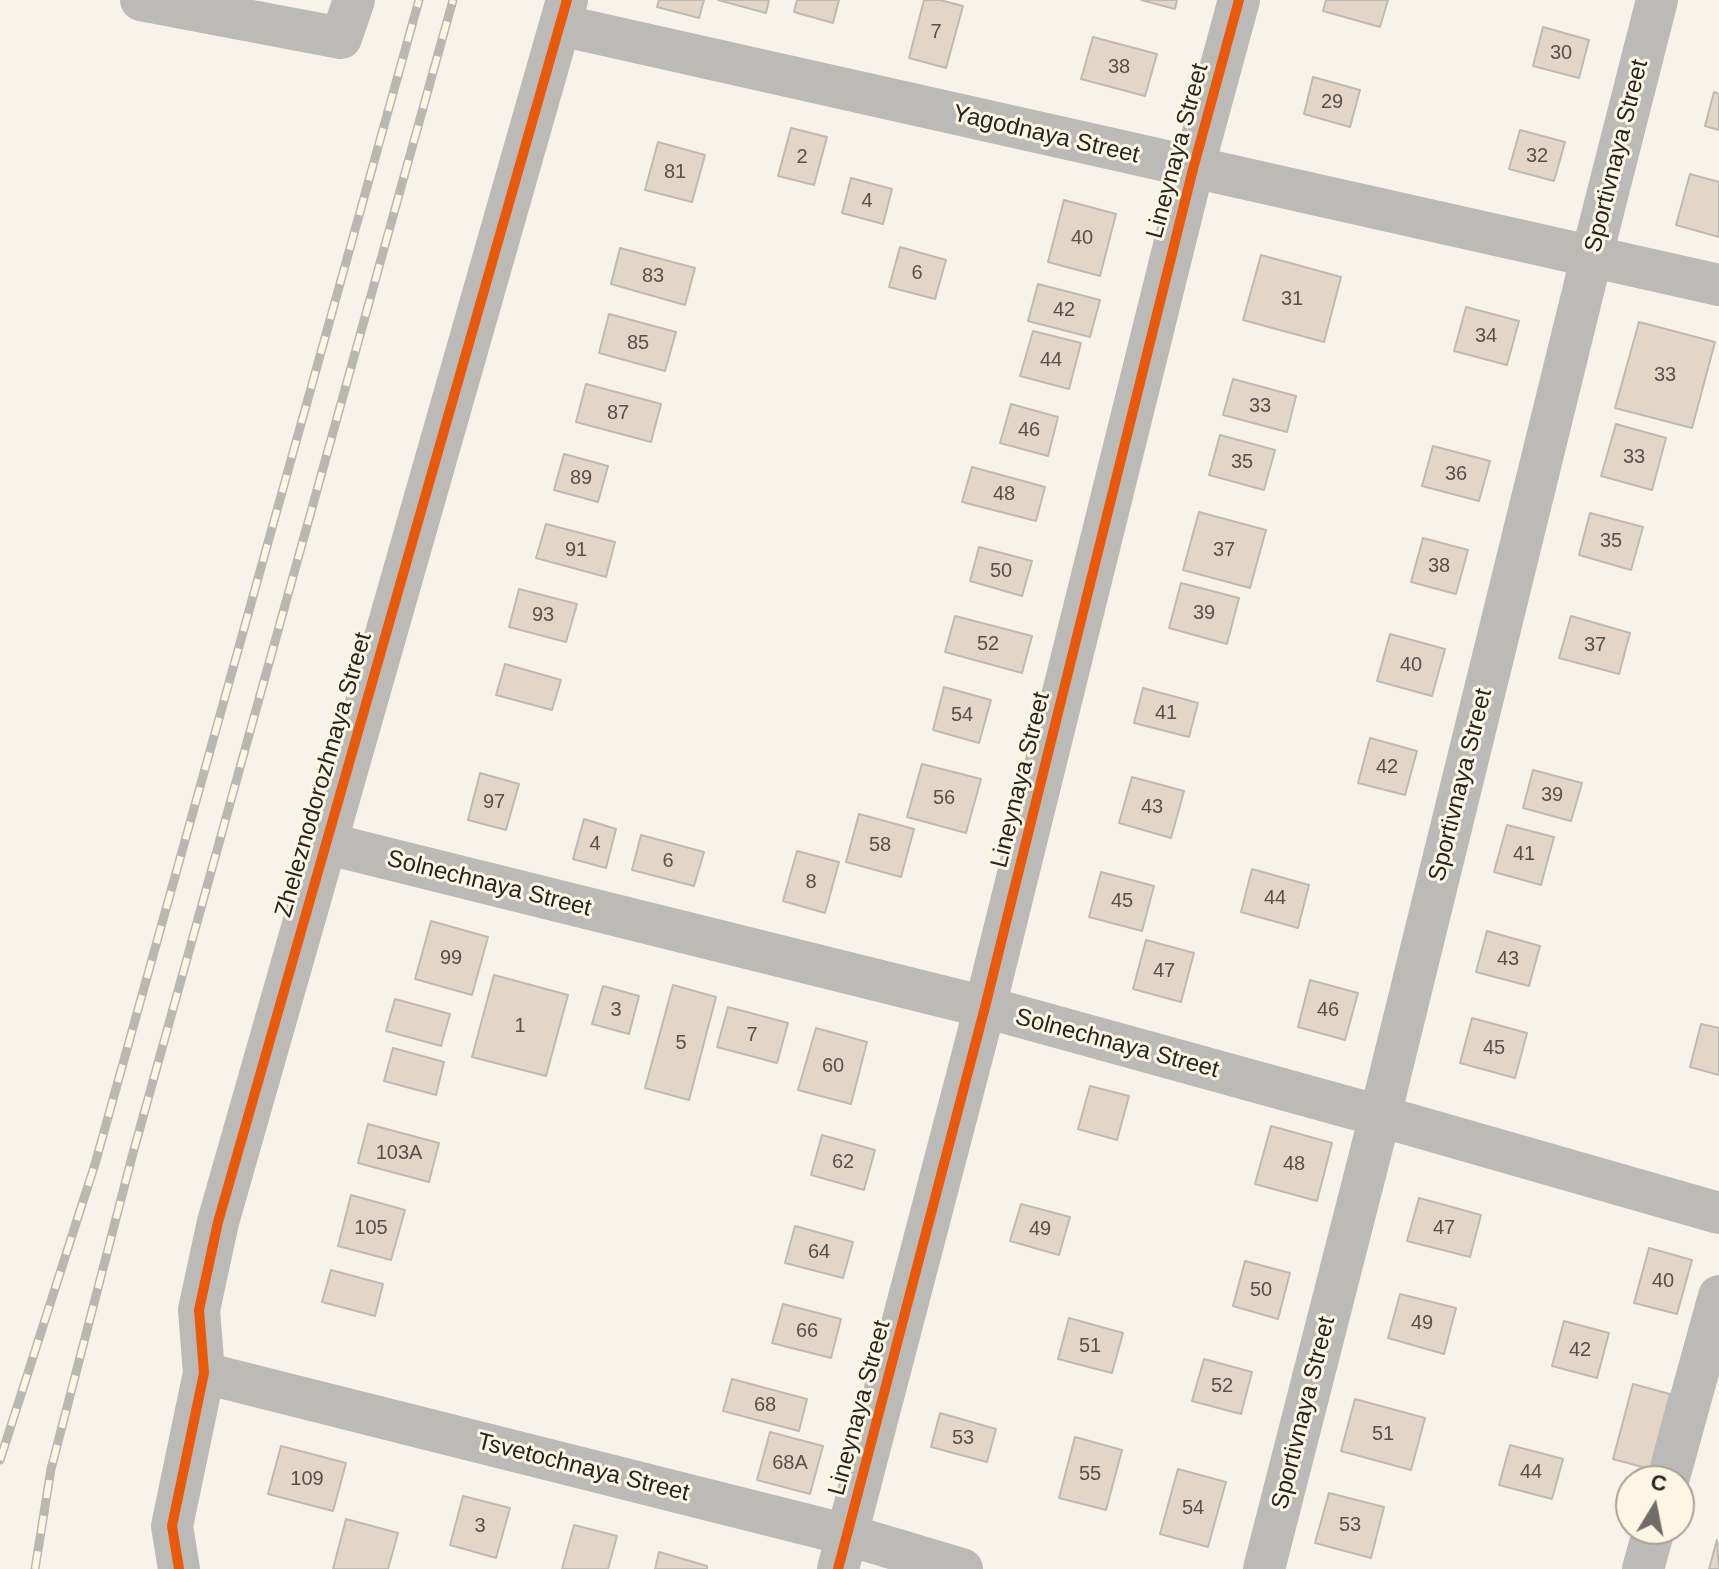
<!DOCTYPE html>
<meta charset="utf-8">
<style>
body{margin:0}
#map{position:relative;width:1719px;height:1569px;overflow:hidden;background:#f7f3ea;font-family:Helvetica,sans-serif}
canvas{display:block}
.north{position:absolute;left:1615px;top:1465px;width:80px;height:80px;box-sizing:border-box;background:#fdf6e4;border:2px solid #a8a295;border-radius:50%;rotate:10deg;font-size:22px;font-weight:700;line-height:32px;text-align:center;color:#28251f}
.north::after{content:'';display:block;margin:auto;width:28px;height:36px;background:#706d66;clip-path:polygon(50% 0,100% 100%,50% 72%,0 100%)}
</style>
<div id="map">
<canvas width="1719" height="1569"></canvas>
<div class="north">С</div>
</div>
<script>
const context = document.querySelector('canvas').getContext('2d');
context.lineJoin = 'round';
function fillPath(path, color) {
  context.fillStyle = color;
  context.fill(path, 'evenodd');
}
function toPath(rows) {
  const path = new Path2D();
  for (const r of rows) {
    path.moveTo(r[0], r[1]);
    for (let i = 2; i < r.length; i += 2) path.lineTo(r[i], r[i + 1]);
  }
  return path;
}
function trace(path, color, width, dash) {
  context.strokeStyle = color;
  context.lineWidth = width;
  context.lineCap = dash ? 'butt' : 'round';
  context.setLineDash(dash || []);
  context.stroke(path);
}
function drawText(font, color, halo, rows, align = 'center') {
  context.font = font + ' Helvetica,sans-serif';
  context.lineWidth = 6;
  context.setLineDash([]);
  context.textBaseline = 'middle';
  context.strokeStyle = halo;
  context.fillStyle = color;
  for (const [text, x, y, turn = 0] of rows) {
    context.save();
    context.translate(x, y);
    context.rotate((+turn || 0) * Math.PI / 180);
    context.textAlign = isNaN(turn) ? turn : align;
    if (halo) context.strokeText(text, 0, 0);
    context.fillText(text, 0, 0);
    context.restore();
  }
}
const building = toPath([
 [659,0,704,0,699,18,657,7,659,0],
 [718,0,769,0,766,13,718,0],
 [797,0,839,0,833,23,794,12,797,0],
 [924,0,940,0,963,6,946,68,909,58,924,0],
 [1141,0,1177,0,1175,9,1141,0],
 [1326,0,1388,0,1380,27,1323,11,1326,0],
 [1543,27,1589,40,1579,78,1533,66,1543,27],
 [1093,37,1157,54,1145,96,1081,79,1093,37],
 [1313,77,1360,90,1350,127,1304,114,1313,77],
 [1714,92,1719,94,1719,130,1705,126,1714,92],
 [791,128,827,137,814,185,778,176,791,128],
 [1520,130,1565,142,1554,181,1509,169,1520,130],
 [658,142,705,155,692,202,645,190,658,142],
 [1690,174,1719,182,1719,237,1676,225,1690,174],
 [851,178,892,189,883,224,842,213,851,178],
 [1064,200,1116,214,1100,276,1048,262,1064,200],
 [900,247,946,260,935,299,889,287,900,247],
 [620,248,695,268,685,305,611,284,620,248],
 [1261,255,1341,277,1324,342,1243,320,1261,255],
 [1038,284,1100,300,1090,337,1028,321,1038,284],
 [1466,307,1519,321,1507,365,1454,351,1466,307],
 [609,314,676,332,665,371,599,353,609,314],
 [1639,322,1715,342,1692,428,1615,408,1639,322],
 [1033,331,1081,343,1069,389,1020,376,1033,331],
 [1233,379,1296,396,1287,432,1223,415,1233,379],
 [586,384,661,404,651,442,576,422,586,384],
 [1011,404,1058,417,1048,456,1000,443,1011,404],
 [1616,424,1666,438,1652,490,1601,476,1616,424],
 [1220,435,1275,450,1264,490,1209,475,1220,435],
 [1433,446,1490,461,1479,501,1422,486,1433,446],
 [564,454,608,466,598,502,554,490,564,454],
 [972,467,1045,487,1036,521,962,502,972,467],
 [1199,512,1266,530,1250,588,1183,570,1199,512],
 [1590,513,1643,527,1631,570,1579,555,1590,513],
 [546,524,615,542,606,577,536,558,546,524],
 [1423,538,1468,550,1456,594,1411,582,1423,538],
 [979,547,1032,561,1022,596,970,581,979,547],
 [1181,583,1239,598,1227,644,1169,628,1181,583],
 [519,589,577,604,566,642,509,627,519,589],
 [955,616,1032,636,1022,673,945,652,955,616],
 [1571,616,1630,633,1619,674,1559,658,1571,616],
 [1390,634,1445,649,1432,696,1377,681,1390,634],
 [505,664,561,680,552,710,496,695,505,664],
 [944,687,991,700,979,743,933,730,944,687],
 [1143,688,1198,703,1189,737,1134,723,1143,688],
 [1370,738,1417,751,1405,795,1358,783,1370,738],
 [922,764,981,779,966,833,907,817,922,764],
 [1533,770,1582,783,1571,821,1523,808,1533,770],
 [480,773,519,784,506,830,468,820,480,773],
 [1132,777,1184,791,1171,838,1119,823,1132,777],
 [859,814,914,829,901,877,846,862,859,814],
 [584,819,616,829,606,868,573,859,584,819],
 [1507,825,1554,837,1541,885,1494,872,1507,825],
 [641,835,704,852,694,886,632,870,641,835],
 [797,851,839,862,825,913,783,901,797,851],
 [1252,869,1309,885,1298,928,1241,912,1252,869],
 [1101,872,1154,886,1142,931,1089,917,1101,872],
 [431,921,488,937,472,995,415,979,431,921],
 [1487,931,1540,946,1529,986,1476,972,1487,931],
 [1146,940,1194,953,1181,1002,1133,989,1146,940],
 [494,975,568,995,546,1076,472,1057,494,975],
 [1310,980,1358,993,1345,1040,1298,1027,1310,980],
 [673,985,716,997,689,1100,645,1088,673,985],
 [603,986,639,996,629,1034,592,1024,603,986],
 [395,999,450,1014,441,1046,386,1031,395,999],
 [728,1007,788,1023,777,1063,717,1047,728,1007],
 [1472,1018,1527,1033,1515,1078,1460,1063,1472,1018],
 [1701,1024,1719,1028,1719,1075,1690,1067,1701,1024],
 [816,1028,867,1042,851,1104,798,1090,816,1028],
 [393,1048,444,1062,436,1095,384,1081,393,1048],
 [1090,1086,1129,1096,1117,1140,1078,1129,1090,1086],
 [368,1124,439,1143,429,1182,358,1163,368,1124],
 [1271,1126,1332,1143,1317,1201,1255,1184,1271,1126],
 [822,1135,875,1150,864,1190,811,1175,822,1135],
 [351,1195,405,1210,391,1260,338,1246,351,1195],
 [1419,1198,1481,1215,1470,1257,1407,1241,1419,1198],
 [1021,1204,1070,1217,1059,1255,1010,1241,1021,1204],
 [795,1226,853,1242,843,1278,785,1263,795,1226],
 [1649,1248,1692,1260,1677,1314,1634,1303,1649,1248],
 [1245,1261,1290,1273,1278,1319,1233,1306,1245,1261],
 [331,1270,383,1284,375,1316,322,1302,331,1270],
 [1400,1294,1456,1308,1444,1354,1388,1338,1400,1294],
 [783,1304,841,1319,831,1358,772,1343,783,1304],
 [1069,1318,1123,1333,1112,1373,1058,1359,1069,1318],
 [1564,1321,1609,1333,1597,1378,1552,1366,1564,1321],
 [1204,1359,1252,1372,1241,1414,1192,1401,1204,1359],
 [732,1379,807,1399,799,1431,723,1411,732,1379],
 [1633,1384,1670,1394,1650,1469,1613,1459,1633,1384],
 [1355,1399,1425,1418,1411,1470,1341,1451,1355,1399],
 [940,1413,996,1429,987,1462,931,1447,940,1413],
 [770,1432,823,1446,810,1494,757,1480,770,1432],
 [1075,1437,1122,1450,1106,1510,1059,1498,1075,1437],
 [1510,1445,1563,1459,1552,1499,1499,1485,1510,1445],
 [281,1446,346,1463,333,1511,268,1494,281,1446],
 [1178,1469,1226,1482,1208,1547,1160,1534,1178,1469],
 [1329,1493,1384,1507,1371,1558,1315,1543,1329,1493],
 [463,1496,510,1508,496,1558,450,1545,463,1496],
 [346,1519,398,1533,388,1569,333,1569,346,1519],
 [574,1525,617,1536,608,1569,562,1569,574,1525],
 [1717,1540,1719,1569,1709,1569,1717,1540],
 [659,1552,707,1566,707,1569,655,1569,659,1552]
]);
fillPath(building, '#e3d6c7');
trace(building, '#bebab3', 2);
trace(toPath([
 [141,0,341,38,354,0],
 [560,25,1719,285],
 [325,843,985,1007,1380,1116,1719,1213],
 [204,1373,848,1535,962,1569],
 [1668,1481,1719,1296],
 [179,1569,172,1526,204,1373,199,1310,218,1222,567,0],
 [838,1569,985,1007,1193,169,1239,0],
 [1264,1569,1380,1116,1592,255,1657,0],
 [1643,1569,1654,1529]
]), '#bbbab7', 42);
const rail = toPath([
 [0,1460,95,1164,419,0],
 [35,1569,51,1469,133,1153,453,0]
]);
trace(rail, '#b9b7b2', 9);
trace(rail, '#fdf6e4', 6, [18]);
trace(toPath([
 [179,1569,172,1526,204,1373,199,1310,218,1222,567,0],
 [838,1569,985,1007,1193,169,1239,0]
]), '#e8590c', 10);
drawText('20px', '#575149', null, [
 ["7",936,32],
 ["30",1561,53],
 ["38",1119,67],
 ["29",1332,102],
 ["32",1537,156],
 ["2",802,157],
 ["81",675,172],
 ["4",867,201],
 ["40",1082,238],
 ["6",917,273],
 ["83",653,276],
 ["31",1292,299],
 ["42",1064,310],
 ["34",1486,336],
 ["85",638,343],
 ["44",1051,360],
 ["33",1665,375],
 ["33",1260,406],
 ["87",618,413],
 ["46",1029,430],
 ["33",1634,457],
 ["35",1242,462],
 ["36",1456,474],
 ["89",581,478],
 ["48",1004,494],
 ["35",1611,541],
 ["91",576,550],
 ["37",1224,550],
 ["38",1439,566],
 ["50",1001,571],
 ["39",1204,613],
 ["93",543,615],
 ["52",988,644],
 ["37",1595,645],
 ["40",1411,665],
 ["41",1166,713],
 ["54",962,715],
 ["42",1387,767],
 ["39",1552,795],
 ["56",944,798],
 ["97",494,802],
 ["43",1152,807],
 ["4",595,844],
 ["58",880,845],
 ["41",1524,854],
 ["6",668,861],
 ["8",811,882],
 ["44",1275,898],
 ["45",1122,901],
 ["99",451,958],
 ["43",1508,959],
 ["47",1164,971],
 ["3",616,1010],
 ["46",1328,1010],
 ["1",520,1026],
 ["7",752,1035],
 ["5",681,1043],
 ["45",1494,1048],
 ["60",833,1066],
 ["103А",399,1153],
 ["62",843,1162],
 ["48",1294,1164],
 ["105",371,1228],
 ["47",1444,1228],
 ["49",1040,1229],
 ["64",819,1252],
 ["40",1663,1281],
 ["50",1261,1290],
 ["49",1422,1323],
 ["66",807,1331],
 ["51",1090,1346],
 ["42",1580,1350],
 ["52",1222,1386],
 ["68",765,1405],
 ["51",1383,1434],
 ["53",963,1438],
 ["68А",790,1463],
 ["44",1531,1472],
 ["55",1090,1474],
 ["109",307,1479],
 ["54",1193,1508],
 ["53",1350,1525],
 ["3",480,1526]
]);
drawText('24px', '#28251f', '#fdf6e4', [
 ["Yagodnaya Street",1046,135,13],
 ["Lineynaya Street",1178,151,-75],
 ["Sportivnaya Street",1617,156,-76],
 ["Zheleznodorozhnaya Street",324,775,-74],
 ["Lineynaya Street",1021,780,-76],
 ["Sportivnaya Street",1461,785,-76],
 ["Solnechnaya Street",489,884,14],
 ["Solnechnaya Street",1117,1044,15],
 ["Lineynaya Street",860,1408,-75],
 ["Sportivnaya Street",1304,1413,-76],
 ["Tsvetochnaya Street",583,1468,14]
]);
</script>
